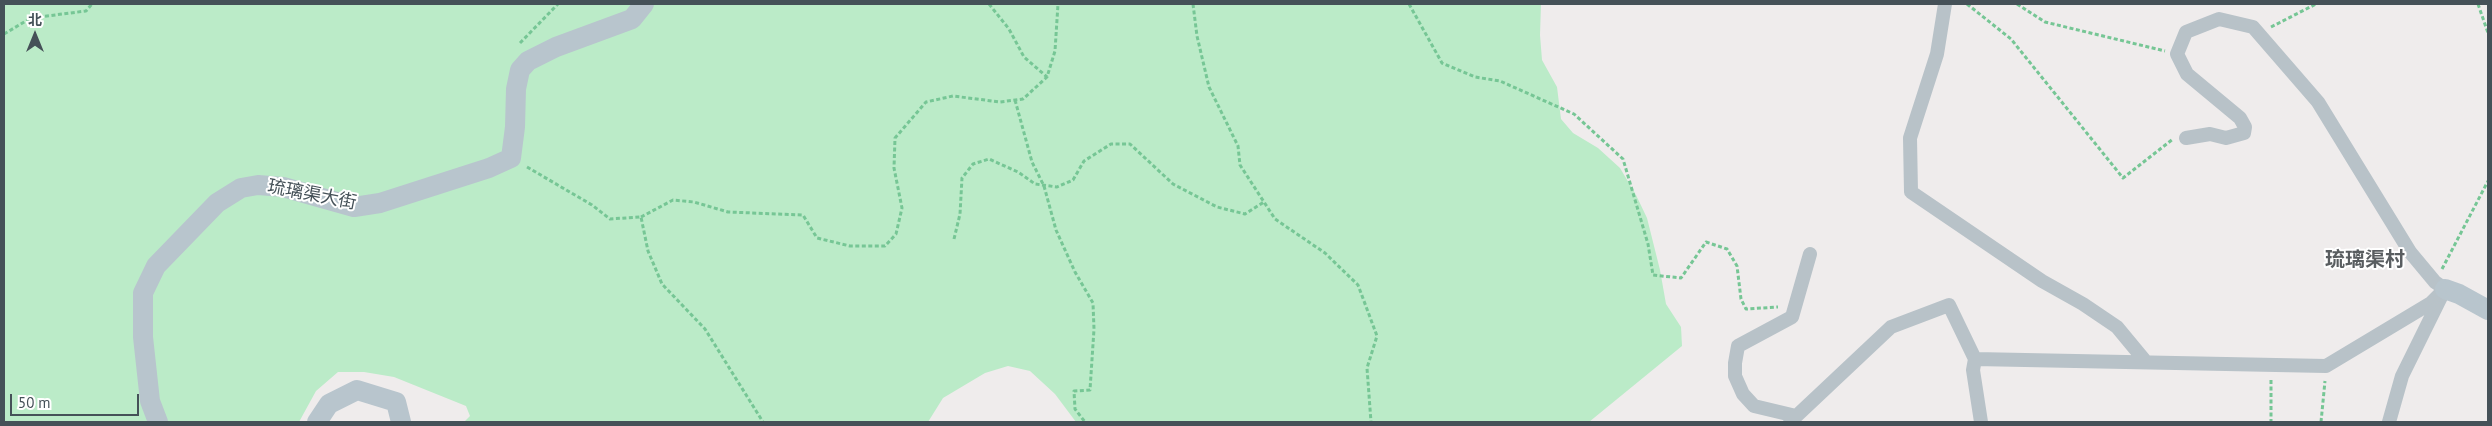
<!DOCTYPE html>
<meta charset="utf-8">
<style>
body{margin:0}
#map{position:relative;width:2492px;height:426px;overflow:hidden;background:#efecec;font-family:"PT Sans","Noto Sans SC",sans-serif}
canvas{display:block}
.frame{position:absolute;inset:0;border:5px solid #455158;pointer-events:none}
.north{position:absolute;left:10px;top:10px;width:50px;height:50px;-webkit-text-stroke:4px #fff;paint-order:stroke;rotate:0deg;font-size:14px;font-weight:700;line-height:20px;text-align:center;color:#455158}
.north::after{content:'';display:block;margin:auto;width:18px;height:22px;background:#455158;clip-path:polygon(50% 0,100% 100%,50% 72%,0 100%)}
.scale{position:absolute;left:10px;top:394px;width:129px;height:22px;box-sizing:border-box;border:2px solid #455158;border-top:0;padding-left:6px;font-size:15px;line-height:18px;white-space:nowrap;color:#455158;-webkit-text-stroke:4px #fff;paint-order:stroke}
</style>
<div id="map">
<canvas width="2492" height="426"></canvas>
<div class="frame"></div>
<div class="north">北</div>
<div class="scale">50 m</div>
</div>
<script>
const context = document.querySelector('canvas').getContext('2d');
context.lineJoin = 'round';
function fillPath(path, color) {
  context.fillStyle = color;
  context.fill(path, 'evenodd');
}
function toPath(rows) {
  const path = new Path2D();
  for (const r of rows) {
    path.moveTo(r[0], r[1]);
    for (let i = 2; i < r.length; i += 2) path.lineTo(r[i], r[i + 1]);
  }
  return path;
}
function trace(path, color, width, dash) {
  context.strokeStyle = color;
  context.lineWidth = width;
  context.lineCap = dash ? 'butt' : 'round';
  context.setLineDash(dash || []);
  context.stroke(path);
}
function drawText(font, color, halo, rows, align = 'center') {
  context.font = font + ' "PT Sans","Noto Sans SC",sans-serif';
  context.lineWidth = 4;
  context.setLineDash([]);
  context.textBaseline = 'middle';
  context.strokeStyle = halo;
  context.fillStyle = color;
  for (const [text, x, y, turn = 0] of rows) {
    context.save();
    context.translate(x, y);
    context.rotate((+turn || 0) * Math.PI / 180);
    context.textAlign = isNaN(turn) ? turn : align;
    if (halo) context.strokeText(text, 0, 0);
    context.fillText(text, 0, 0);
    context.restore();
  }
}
fillPath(toPath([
 [4,4,1541,4,1540,35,1542,60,1557,87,1561,119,1573,133,1598,148,1620,168,1636,195,1647,218,1660,270,1666,304,1681,327,1682,346,1589,422,1076,422,1055,394,1030,371,1008,366,985,373,943,398,928,422,464,422,470,416,466,406,394,377,364,372,338,372,316,391,299,422,4,422]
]), '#bbebc8');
trace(toPath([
 [989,4,1009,29,1024,57,1047,77],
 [1193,4,1197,36,1209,87,1238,146,1240,165,1275,219,1325,253,1358,285,1377,336,1367,368,1371,422],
 [1409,4,1442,63,1475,77,1500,81,1574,114,1623,159,1648,244,1653,275,1681,278,1706,242,1727,249,1737,266,1741,299,1746,309,1778,307],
 [1967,4,2011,39,2123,178,2173,139],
 [2017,4,2045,22,2165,51],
 [2478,4,2488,33],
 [2271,27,2316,4],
 [4,34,31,18,86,11,92,4],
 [520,43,558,4],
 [1015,100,1032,162,1044,186,1056,230,1075,272,1093,303,1094,329,1090,390,1074,391,1075,409,1085,422],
 [527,167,592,205,610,219,641,217,648,251,662,284,705,329,763,422],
 [641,217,673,200,694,202,728,212,803,215,817,238,850,246,885,246,896,234,902,208,894,168,895,138,926,102,953,96,1000,102,1023,99,1047,77,1055,51,1058,4],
 [954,239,960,214,962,178,973,164,989,159,1018,172,1035,184,1057,187,1073,180,1084,161,1111,144,1130,144,1173,184,1217,207,1245,214,1264,202],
 [2442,269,2488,181],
 [2271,380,2271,422],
 [2321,422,2325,381]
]), '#76c695', 3, [4, 2.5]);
trace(toPath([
 [1945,4,1937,54,1910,138,1911,192,2042,281,2083,304,2117,327,2146,362],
 [2186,138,2210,134,2226,138,2244,133,2245,127,2240,118,2187,74,2177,54,2186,32,2219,19,2253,27,2318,102,2410,252,2435,282,2445,289],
 [1975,359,2326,366,2431,303,2445,289],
 [1796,416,1754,406,1743,394,1735,376,1735,363,1738,346,1792,317,1810,254],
 [1790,422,1891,327,1949,305,1975,359,1973,370,1981,422],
 [2389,422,2402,376,2441,297]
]), '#b8c2c8', 14);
trace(toPath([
 [2445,289,2459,294,2488,310],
 [158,422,150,401,143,337,143,293,156,266,217,203,241,188,258,185,283,187,354,207,380,203,489,168,511,158,515,127,516,89,520,70,528,61,556,47,632,19,644,4],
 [317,422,329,404,357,390,396,402,401,422]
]), '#b8c5cd', 20);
drawText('18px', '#455158', '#fff', [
 ["琉璃渠大街",312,195,11]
]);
drawText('bold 20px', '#595d60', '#fff', [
 ["琉璃渠村",2365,260]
]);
</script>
